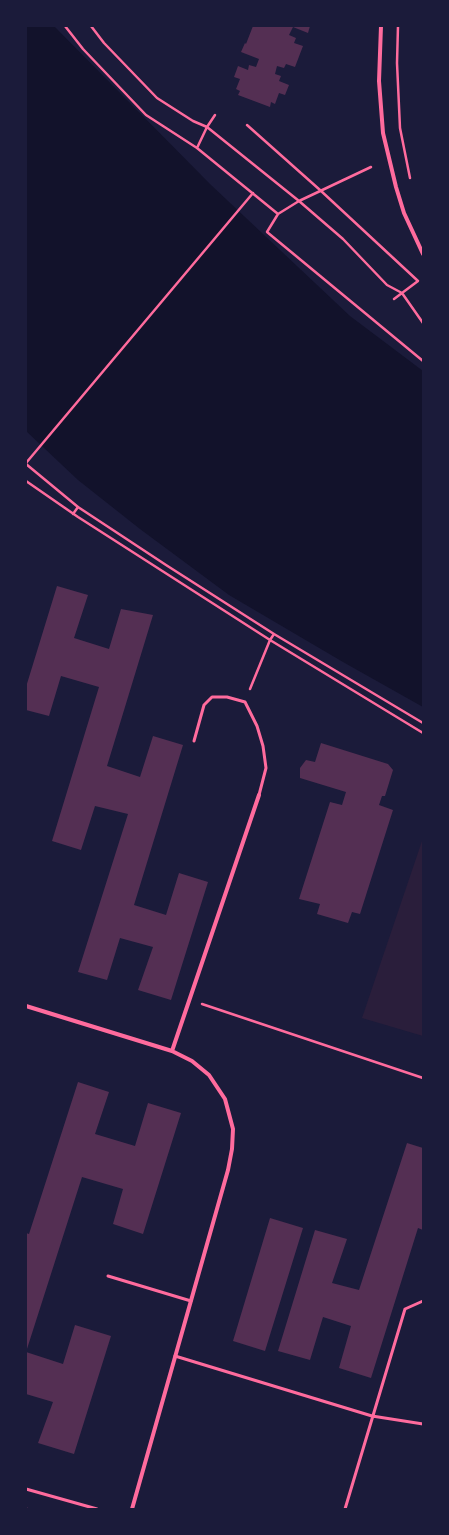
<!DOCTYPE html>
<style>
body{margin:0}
#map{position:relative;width:449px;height:1535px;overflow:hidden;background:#1b1b3a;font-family:"Fira Sans Condensed",sans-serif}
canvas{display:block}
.frame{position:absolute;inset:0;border:27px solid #1b1b3a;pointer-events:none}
</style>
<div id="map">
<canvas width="449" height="1535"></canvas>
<div class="frame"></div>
</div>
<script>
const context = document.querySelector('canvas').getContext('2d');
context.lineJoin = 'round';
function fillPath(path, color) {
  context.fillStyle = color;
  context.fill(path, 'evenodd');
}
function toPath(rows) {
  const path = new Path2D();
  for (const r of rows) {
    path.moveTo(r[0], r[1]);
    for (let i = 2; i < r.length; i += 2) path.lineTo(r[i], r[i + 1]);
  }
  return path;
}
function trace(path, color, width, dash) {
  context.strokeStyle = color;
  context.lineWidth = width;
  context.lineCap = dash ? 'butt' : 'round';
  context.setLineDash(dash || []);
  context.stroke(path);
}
fillPath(toPath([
 [423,838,423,1036,362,1018]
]), '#2a1e3b');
fillPath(toPath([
 [26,26,54,26,210,184,350,316,423,371,423,707,343,662,229,595,140,529,78,480,26,431]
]), '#12122b');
fillPath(toPath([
 [253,26,310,26,308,33,293,27,289,35,296,38,294,43,303,46,295,67,286,64,284,68,277,66,275,74,281,76,279,81,289,85,285,95,279,93,275,104,271,102,270,107,238,95,240,91,236,89,240,79,234,77,238,66,248,70,249,65,256,67,259,59,241,52,245,43,246,44],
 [57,586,88,595,74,638,109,649,121,609,153,615,107,766,140,777,153,736,183,745,134,905,166,915,179,873,208,882,171,1000,138,990,153,947,120,938,107,980,78,972,128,814,95,806,81,850,52,841,99,687,61,676,49,716,26,710,26,687],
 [321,743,388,764,393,770,385,796,382,796,379,805,393,810,360,914,352,912,348,923,317,914,320,904,299,899,330,802,342,805,346,792,300,778,300,768,306,760,315,762],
 [78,1082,109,1092,95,1134,135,1146,148,1103,181,1113,143,1234,113,1224,123,1189,82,1177,26,1352,63,1364,75,1325,111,1336,74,1454,38,1443,53,1402,26,1394,26,1233,29,1234],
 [407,1143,423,1148,423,1230,418,1228,371,1378,339,1368,351,1326,323,1317,310,1360,278,1351,315,1230,347,1239,332,1283,359,1290],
 [270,1218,303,1228,265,1351,233,1341]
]), '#542f53');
trace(toPath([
 [65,26,83,49,146,115,197,148],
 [91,26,104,43,157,98,193,121,207,127,299,201,343,239,387,285,402,293,423,323],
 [398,26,397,63,400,128,410,178],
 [215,115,207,127,197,148,278,214],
 [247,125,320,190,418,281,394,299],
 [371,167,299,201,278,214,267,232,423,361],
 [26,463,253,193],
 [26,464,78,507,73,514],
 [26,481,78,517,270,640,423,733],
 [78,507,166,565,274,634,423,723],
 [250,689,270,640,274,634],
 [202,1004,423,1078],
 [26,1509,27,1509]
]), '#ff6b9d', 2.5);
trace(toPath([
 [194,741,204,705,212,697,227,697,245,702,257,726,263,746,266,768,259,795],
 [108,1276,191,1301],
 [175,1356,372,1416,423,1424],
 [26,1489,97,1509],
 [345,1509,405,1309,423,1301]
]), '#ff6b9d', 3);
trace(toPath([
 [381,26,379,81,383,133,396,187,404,213,423,254],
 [26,1006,172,1051,192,1061,209,1075,225,1099,233,1129,232,1149,228,1170,132,1509],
 [172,1051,259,795]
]), '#ff6b9d', 4);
</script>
